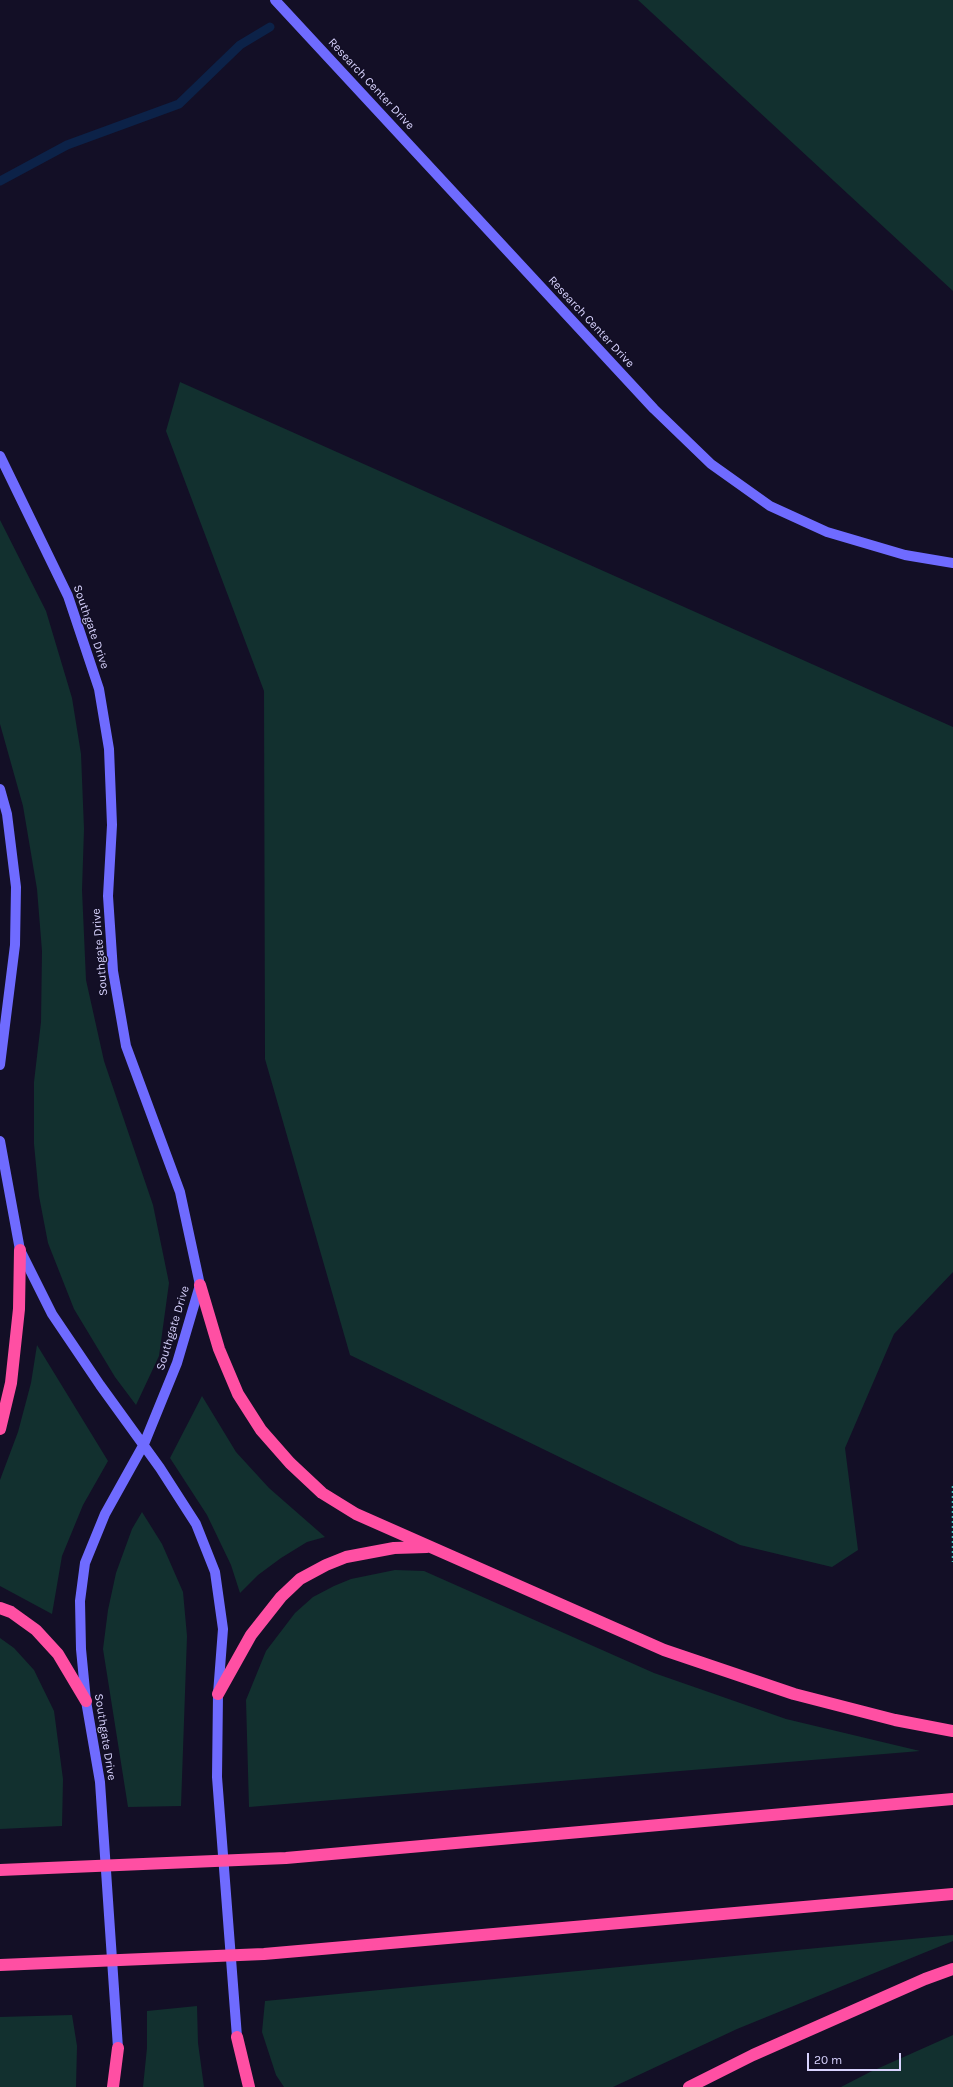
<!DOCTYPE html>
<style>
body{margin:0}
#map{position:relative;width:953px;height:2087px;overflow:hidden;background:#130f26;font-family:Karla,sans-serif}
canvas{display:block}
.scale{position:absolute;left:807px;top:2053px;width:94px;height:18px;box-sizing:border-box;border:2px solid #d9d4ff;border-top:0;padding-left:5px;font-size:12px;line-height:14px;white-space:nowrap;color:#d9d4ff;-webkit-text-stroke:3px #130f26;paint-order:stroke}
</style>
<div id="map">
<canvas width="953" height="2087"></canvas>
<div class="scale">20 m</div>
</div>
<script>
const context = document.querySelector('canvas').getContext('2d');
context.lineJoin = 'round';
function fillPath(path, color) {
  context.fillStyle = color;
  context.fill(path, 'evenodd');
}
function toPath(rows) {
  const path = new Path2D();
  for (const r of rows) {
    path.moveTo(r[0], r[1]);
    for (let i = 2; i < r.length; i += 2) path.lineTo(r[i], r[i + 1]);
  }
  return path;
}
function trace(path, color, width, dash) {
  context.strokeStyle = color;
  context.lineWidth = width;
  context.lineCap = dash ? 'butt' : 'round';
  context.setLineDash(dash || []);
  context.stroke(path);
}
function drawText(font, color, halo, rows, align = 'center') {
  context.font = font + ' Karla,sans-serif';
  context.lineWidth = 3;
  context.setLineDash([]);
  context.textBaseline = 'middle';
  context.strokeStyle = halo;
  context.fillStyle = color;
  for (const [text, x, y, turn = 0] of rows) {
    context.save();
    context.translate(x, y);
    context.rotate((+turn || 0) * Math.PI / 180);
    context.textAlign = isNaN(turn) ? turn : align;
    if (halo) context.strokeText(text, 0, 0);
    context.fillText(text, 0, 0);
    context.restore();
  }
}
fillPath(toPath([
 [638,0,953,0,953,291],
 [180,382,953,727,953,1272,894,1334,845,1448,858,1550,832,1567,740,1545,350,1355,265,1059,264,691,166,431],
 [0,520,46,611,72,698,81,754,84,829,82,890,86,980,104,1061,153,1205,169,1283,159,1356,136,1405,115,1377,74,1309,48,1243,39,1196,34,1144,34,1082,41,1022,42,951,37,889,23,806,0,724],
 [37,1345,108,1461,83,1505,62,1556,52,1614,0,1586,0,1480,18,1432,31,1383],
 [202,1396,236,1452,269,1488,325,1537,307,1542,281,1558,258,1575,240,1593,231,1565,207,1515,170,1458],
 [142,1512,162,1544,183,1592,187,1636,181,1806,128,1807,103,1649,108,1610,116,1573,132,1529],
 [395,1570,424,1571,654,1673,786,1719,920,1751,249,1807,246,1700,266,1651,295,1613,313,1597,334,1586,351,1579],
 [0,1638,14,1648,34,1670,54,1711,63,1779,62,1826,0,1829],
 [953,1935,953,1941,737,2029,613,2087,284,2087,276,2075,262,2032,265,2001],
 [197,2006,198,2043,204,2087,143,2087,147,2048,147,2011],
 [72,2015,77,2046,76,2087,0,2087,0,2017],
 [953,2035,953,2087,841,2087,870,2072]
]), '#12302f');
trace(toPath([
 [0,181,67,145,179,104,240,45,270,27]
]), '#0c2248', 9);
trace(toPath([
 [953,1486,953,1562]
]), '#2fb8b0', 2.5, [2, 3]);
trace(toPath([
 [275,0,654,409,711,464,770,506,827,532,905,555,953,563],
 [0,456,68,596,99,689,109,749,112,825,108,896,113,971,126,1046,180,1192,200,1285,177,1363,144,1444,105,1514,85,1563,80,1601,81,1649,86,1701,100,1782,118,2048],
 [0,789,7,814,16,887,15,945,0,1065],
 [0,1141,20,1250,52,1314,100,1385,160,1468,196,1524,215,1572,223,1629,218,1694,217,1777,237,2037]
]), '#6f6bff', 10);
trace(toPath([
 [200,1285,219,1349,238,1394,261,1430,290,1463,322,1493,356,1514,664,1650,794,1694,895,1720,953,1731],
 [0,1429,11,1383,19,1309,20,1250],
 [0,1608,11,1612,36,1630,58,1654,86,1701],
 [218,1694,251,1635,281,1597,300,1579,326,1565,346,1557,394,1548,427,1547],
 [0,1870,286,1858,953,1799],
 [0,1965,264,1954,953,1894],
 [237,2037,249,2087],
 [113,2087,118,2048],
 [689,2087,753,2055,925,1979,953,1969]
]), '#ff4fa3', 12);
drawText('12px', '#d9d4ff', '#130f26', [
 ["Research Center Drive",371,84,47],
 ["Research Center Drive",591,322,47],
 ["Southgate Drive",91,627,71],
 ["Southgate Drive",100,952,-95],
 ["Southgate Drive",173,1328,-73],
 ["Southgate Drive",105,1737,81]
]);
</script>
